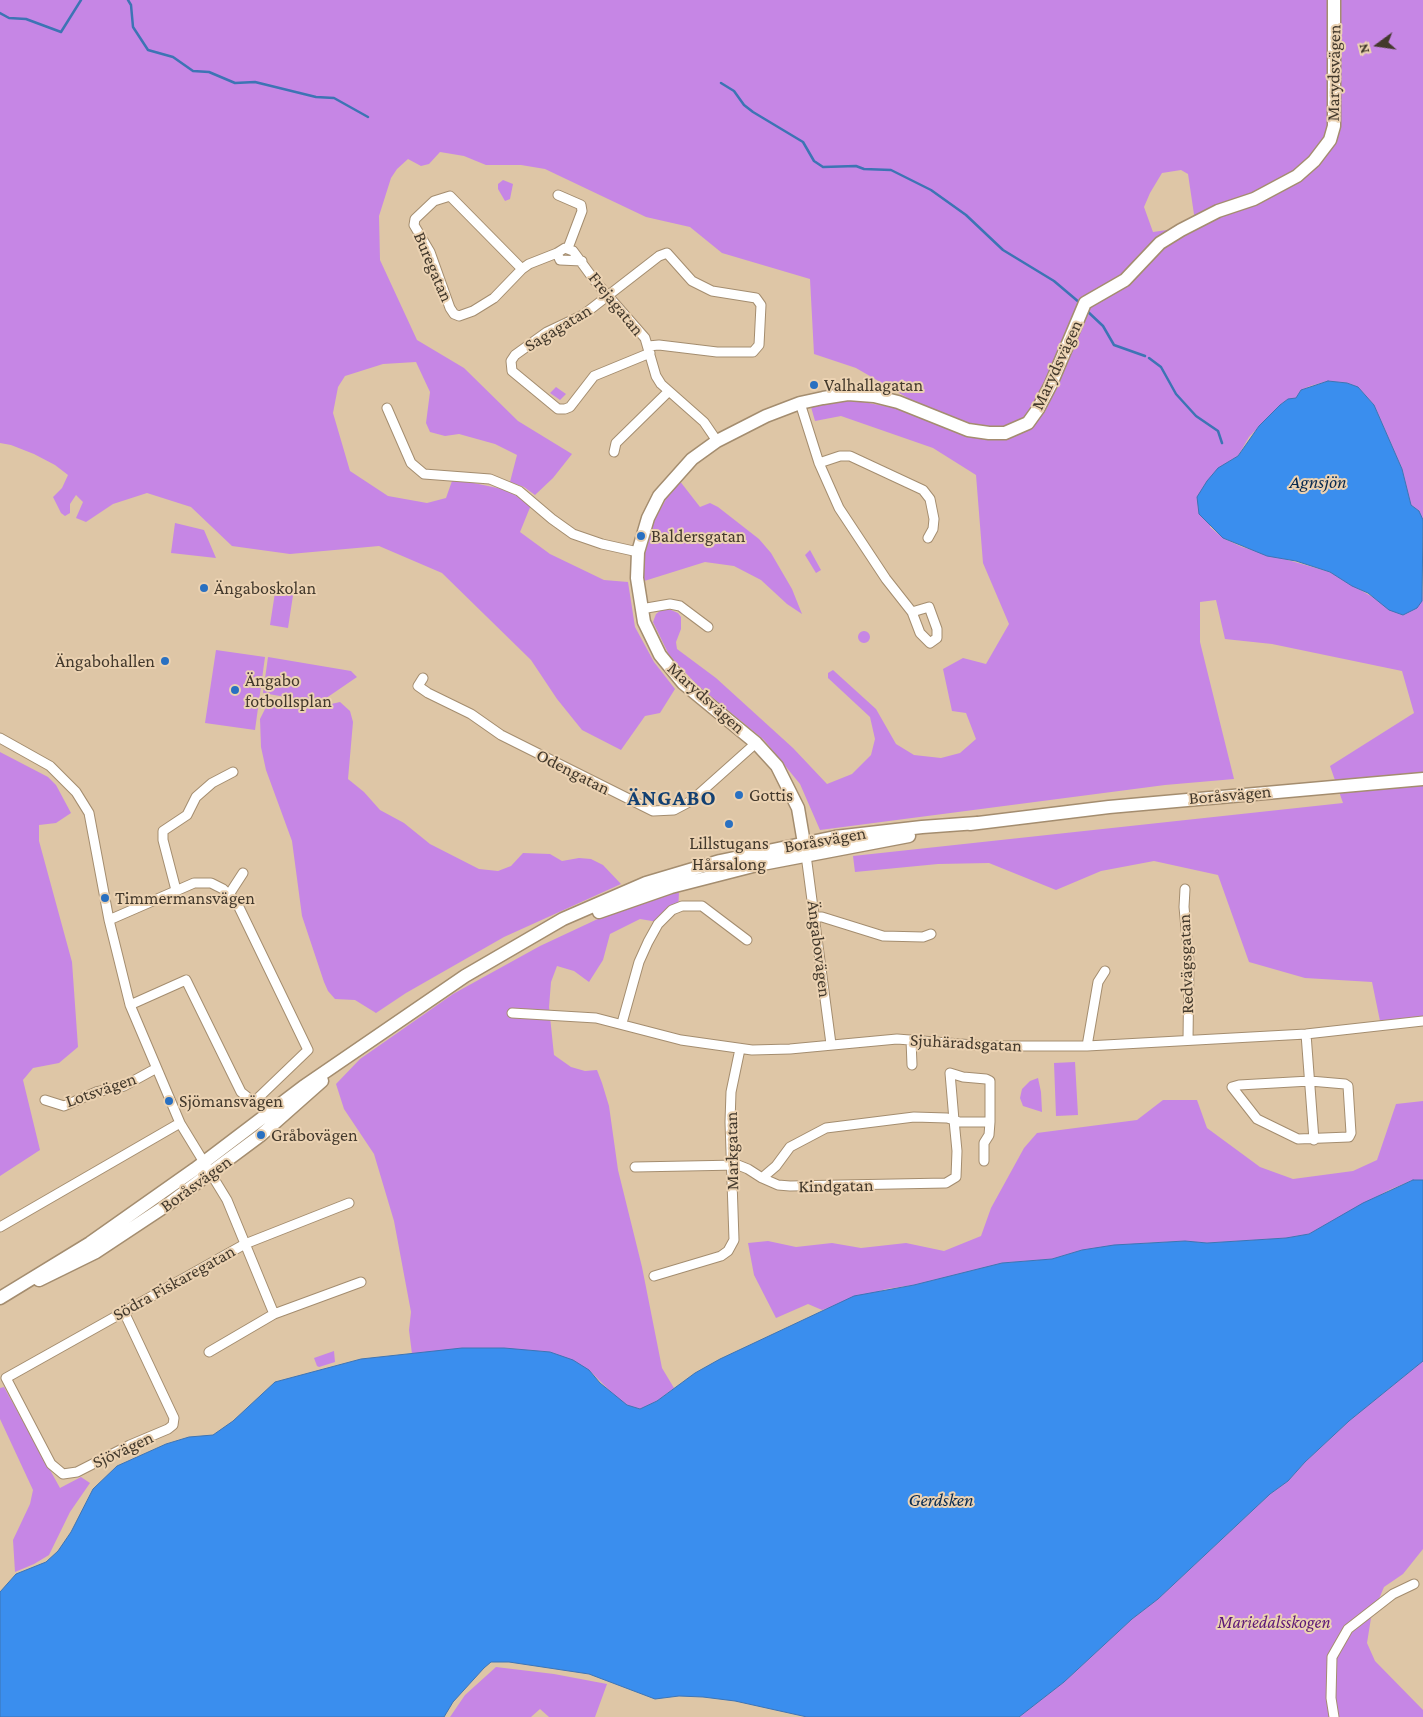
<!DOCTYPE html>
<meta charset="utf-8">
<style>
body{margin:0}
#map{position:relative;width:1423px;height:1717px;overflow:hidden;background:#dec6a6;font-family:"Crimson Pro",serif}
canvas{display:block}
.north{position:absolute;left:1353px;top:20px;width:50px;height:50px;-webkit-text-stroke:4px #ebd2b2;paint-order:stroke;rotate:256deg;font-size:14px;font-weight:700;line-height:20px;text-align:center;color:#43392c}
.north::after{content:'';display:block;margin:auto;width:18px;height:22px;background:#43392c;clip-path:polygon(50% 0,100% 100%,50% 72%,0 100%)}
</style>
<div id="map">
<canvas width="1423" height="1717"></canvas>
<div class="north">N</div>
</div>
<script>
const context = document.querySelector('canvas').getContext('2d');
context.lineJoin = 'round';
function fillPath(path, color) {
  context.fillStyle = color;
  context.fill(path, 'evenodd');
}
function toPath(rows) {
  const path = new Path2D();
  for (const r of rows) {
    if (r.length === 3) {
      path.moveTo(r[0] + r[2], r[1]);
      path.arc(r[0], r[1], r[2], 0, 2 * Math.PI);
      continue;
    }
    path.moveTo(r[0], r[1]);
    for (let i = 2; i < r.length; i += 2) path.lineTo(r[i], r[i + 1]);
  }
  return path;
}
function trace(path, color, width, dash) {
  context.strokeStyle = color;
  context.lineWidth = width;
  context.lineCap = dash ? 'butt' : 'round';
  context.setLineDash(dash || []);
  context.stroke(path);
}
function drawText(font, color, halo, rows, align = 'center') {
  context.font = font + ' "Crimson Pro",serif';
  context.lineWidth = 4;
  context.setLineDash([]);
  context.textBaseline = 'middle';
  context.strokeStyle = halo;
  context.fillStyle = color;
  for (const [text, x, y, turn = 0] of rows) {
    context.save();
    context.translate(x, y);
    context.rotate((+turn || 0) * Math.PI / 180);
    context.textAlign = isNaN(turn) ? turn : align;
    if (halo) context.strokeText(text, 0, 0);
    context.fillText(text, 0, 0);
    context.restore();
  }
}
fillPath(toPath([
 [0,0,1423,0,1423,520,1419,511,1411,505,1402,469,1374,405,1358,387,1347,383,1328,381,1310,386,1301,390,1296,399,1288,399,1280,405,1249,437,1238,456,1228,462,1210,527,1223,538,1242,547,1330,572,1403,615,1422,601,1423,586,1423,1017,1390,1022,1380,1021,1372,982,1305,978,1249,962,1218,875,1154,861,1101,871,1056,890,989,863,938,864,855,872,853,856,1343,803,1330,766,1414,713,1402,671,1272,644,1225,639,1216,600,1200,602,1200,642,1234,779,1165,785,820,830,800,784,764,740,697,685,669,655,653,622,656,614,661,610,671,610,678,613,681,617,681,629,676,642,677,649,716,678,793,748,827,784,852,774,871,755,875,739,870,717,828,678,828,673,833,670,876,709,896,744,914,755,941,758,960,753,976,739,966,713,952,711,943,669,963,658,986,664,1009,624,983,563,976,475,933,448,841,416,815,421,811,407,848,399,910,411,913,401,856,368,814,354,810,279,722,253,690,227,646,217,545,169,521,165,486,165,464,156,440,152,429,164,421,166,408,159,397,169,391,178,379,216,380,260,417,340,464,368,518,421,572,454,553,478,535,495,524,487,510,482,517,455,495,444,459,434,445,436,430,432,426,423,430,392,416,362,383,364,345,376,338,387,333,413,350,471,388,496,427,503,446,498,452,481,469,482,507,490,531,505,520,532,550,554,604,580,628,582,635,627,654,662,675,689,660,713,645,716,621,750,582,730,557,699,531,660,442,573,379,546,290,554,232,546,191,507,147,493,113,504,86,522,76,518,83,502,76,495,70,504,70,513,65,516,61,513,53,497,62,488,68,475,55,465,34,454,11,445,0,443],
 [1181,170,1188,174,1195,221,1174,229,1153,232,1144,207,1150,193,1162,173],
 [503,180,513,184,510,199,505,201,498,189,498,184],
 [556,387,566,394,560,400,550,393],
 [679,480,700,507,710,503,718,507,759,539,771,553,792,589,802,614,787,604,761,580,734,566,705,562,641,582,642,559,651,527,666,499],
 [175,523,204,530,216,558,171,553],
 [810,550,821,570,816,573,805,555],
 [276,586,294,589,288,628,270,625],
 [864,637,6],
 [216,650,265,657,255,730,205,723],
 [268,657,351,671,357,677,319,703,263,693],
 [340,702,350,711,353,722,348,779,364,792,380,810,404,823,430,844,479,869,498,871,511,866,523,853,550,854,562,861,579,858,591,859,603,865,621,884,504,937,406,993,376,1013,355,1000,335,999,328,991,324,982,302,916,292,841,266,770,261,747,260,719,268,703,302,705,314,708],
 [0,752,48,777,56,785,71,813,56,823,39,825,39,841,72,962,78,1047,59,1063,33,1068,23,1080,40,1150,0,1176],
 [679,892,678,912,664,923,640,919,610,934,603,960,589,982,574,971,557,966,551,982,549,1007,554,1055,571,1067,585,1071,597,1070,602,1083,609,1106,618,1170,642,1267,662,1368,674,1388,657,1401,640,1409,627,1405,616,1397,589,1370,550,1352,483,1348,412,1354,409,1330,411,1312,394,1221,374,1154,344,1109,336,1084,360,1059,453,994,540,946,602,917,651,899],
 [1075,1062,1078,1115,1056,1116,1054,1063],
 [1038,1078,1041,1092,1042,1112,1023,1106,1020,1098,1022,1089,1030,1081],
 [1163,1100,1197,1100,1207,1128,1260,1167,1293,1179,1353,1171,1377,1160,1396,1104,1423,1101,1423,1180,1413,1180,1389,1190,1309,1234,1286,1238,1207,1243,1185,1241,1145,1243,1082,1250,1052,1259,1002,1263,914,1285,886,1289,822,1310,808,1304,776,1318,754,1275,748,1243,768,1241,796,1247,832,1243,861,1248,906,1243,944,1251,981,1236,991,1208,1024,1148,1037,1133,1137,1120],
 [334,1351,335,1362,319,1367,317,1366,314,1358],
 [1423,1361,1423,1549,1403,1574,1384,1587,1371,1618,1367,1643,1375,1661,1423,1710,1423,1717,1019,1717,1064,1682,1132,1619,1158,1599,1270,1494,1288,1481,1305,1462,1349,1421],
 [4,1387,60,1488,81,1477,90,1483,70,1512,49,1555,34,1564,15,1572,13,1540,30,1504,33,1490,0,1419,0,1388],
 [496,1667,554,1674,607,1684,595,1717,549,1717,540,1709,531,1717,450,1717,465,1695]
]), '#c686e5');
const water = toPath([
 [1328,381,1347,383,1358,387,1374,405,1402,469,1411,505,1419,511,1423,520,1422,601,1417,608,1403,615,1389,610,1368,593,1352,586,1330,572,1296,561,1267,556,1223,538,1199,514,1197,497,1207,481,1218,468,1238,456,1259,426,1280,405,1288,399,1296,398,1301,390,1328,381],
 [1413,1180,1423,1180,1423,1361,1349,1421,1305,1462,1288,1481,1270,1494,1158,1599,1132,1619,1064,1682,1019,1717,807,1717,735,1701,703,1697,679,1696,655,1699,589,1674,509,1662,491,1662,484,1668,453,1702,444,1717,0,1717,0,1592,16,1574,46,1562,58,1551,71,1532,93,1489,117,1466,166,1444,189,1437,213,1435,233,1421,275,1382,361,1359,462,1348,504,1348,550,1352,573,1360,589,1370,600,1383,627,1405,640,1409,657,1401,695,1373,720,1359,854,1296,914,1285,1002,1263,1052,1259,1082,1250,1114,1245,1185,1241,1207,1243,1286,1238,1309,1234,1363,1203,1413,1180]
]);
fillPath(water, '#3a8eee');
trace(water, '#3d74b4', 1);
trace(toPath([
 [128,0,131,5,133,27,148,50,173,57,193,71,209,72,235,83,255,82,316,97,334,98,368,117],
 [0,13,9,18,26,19,61,32,81,0],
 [721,83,734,91,744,105,753,112,803,142,814,161,823,167,856,166,864,169,891,170,931,190,966,215,1003,250,1054,281,1080,303],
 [1086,310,1103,326,1114,345,1145,356],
 [1149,358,1161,367,1176,394,1196,416,1218,431,1222,443]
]), '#3d74b4', 2.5);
const street = toPath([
 [558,195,581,205,582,211,568,248],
 [557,253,560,260,582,261],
 [522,269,450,196,434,201,415,219,414,225,430,252,450,308,454,314,459,316,473,311,494,298,522,269,529,264,557,253,565,248,573,251,595,281,645,338,656,376,661,384,704,422,717,441],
 [648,346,659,345,717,352,753,352,759,345,761,305,756,298,712,291,692,281,667,253,659,256,583,315,547,332,515,355,511,361,512,371,558,409,565,409,570,407,594,376,650,353],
 [800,403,819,463,839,508,886,579,912,612,920,633,930,643,937,638,937,629,929,607,912,612],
 [387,408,411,463,424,474,490,479,519,491,552,519,573,534,602,544,638,552],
 [614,452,616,443,668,392],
 [819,463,840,456,850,456,923,490,930,499,934,519,933,529,928,538],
 [641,609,670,604,680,606,708,627],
 [423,678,418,686,428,693,471,714,501,735,653,811,674,810,691,801,756,743],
 [0,738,50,766,76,792,89,813,109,920,130,1005,180,1123,227,1200,274,1314],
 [806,855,831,1044],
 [1185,889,1184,907,1189,961,1188,1040],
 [176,890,163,840,163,831,187,815,196,797,212,783,233,772],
 [230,893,243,873],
 [815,917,822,917,883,936,923,937,931,934],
 [109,920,194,883,211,883,223,889,236,901,308,1050,258,1098,251,1100,241,1092,186,980,130,1005],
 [512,1013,596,1018,681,1040,752,1050,790,1049,897,1039,986,1046,1087,1046,1306,1034,1423,1021],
 [622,1023,639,962,648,942,658,924,672,910,682,906,702,906,747,940],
 [1306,1034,1314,1140],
 [911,1040,912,1065],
 [1087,1046,1098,982,1105,971],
 [1310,1081,1345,1084,1348,1086,1351,1133,1349,1137,1298,1139,1257,1119,1232,1087,1239,1085,1310,1081],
 [45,1100,64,1106,96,1092,124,1086,155,1069],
 [984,1161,984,1143,989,1135,990,1122],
 [635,1167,738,1165,748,1169,762,1178,778,1185,790,1186,946,1183,956,1177,957,1151,954,1120,950,1073,963,1077,986,1079,990,1081,990,1122,959,1122,954,1120,947,1118,914,1117,826,1128,790,1147,776,1166,762,1178],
 [0,1227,180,1123],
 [654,1276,721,1256,728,1251,734,1240,730,1122,731,1092,740,1049],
 [124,1312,174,1418,173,1425,168,1429,130,1445,77,1472,63,1474,51,1464,6,1378,245,1244,349,1203],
 [209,1352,274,1314,361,1282],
 [1334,1717,1331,1698,1332,1657,1348,1629,1393,1594,1414,1584]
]);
const secondary = toPath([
 [970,824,1109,807,1423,779],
 [806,855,798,808,777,766,756,743,683,683,660,655,644,622,637,578,638,552,648,518,659,496,692,459,717,441,766,416,800,403,823,398,848,394,874,396,898,402,968,430,989,433,1005,433,1028,423,1038,409,1051,384,1085,303,1125,280,1160,243,1181,230,1218,211,1254,199,1297,176,1314,161,1330,140,1334,126,1334,0],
 [599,912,671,887,757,865,909,836],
 [39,1280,96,1252,167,1205,261,1135,322,1081],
 [0,1298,90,1243,195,1169,303,1087,465,976,563,919,646,883,720,861,835,837,922,827,977,823]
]);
trace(street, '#a48d6f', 11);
trace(secondary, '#a48d6f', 15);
trace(street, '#fff', 9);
trace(secondary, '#fff', 12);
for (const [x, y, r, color] of [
 [814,385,5,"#2970c1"],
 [641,536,5,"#2970c1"],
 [204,588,5,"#2970c1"],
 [165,661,5,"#2970c1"],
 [235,690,5,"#2970c1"],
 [739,795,5,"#2970c1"],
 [729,824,5,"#2970c1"],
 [105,898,5,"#2970c1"],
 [169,1101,5,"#2970c1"],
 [261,1135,5,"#2970c1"]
]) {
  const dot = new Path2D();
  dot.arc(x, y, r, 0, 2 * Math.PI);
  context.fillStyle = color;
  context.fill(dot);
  trace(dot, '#ebd2b2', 2);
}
drawText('18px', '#43392c', '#ebd2b2', [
 ["Marydsvägen",1334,73,-89],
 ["Buregatan",433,267,67],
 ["Frejagatan",616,304,51],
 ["Sagagatan",558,328,-31],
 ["Marydsvägen",1057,365,-65],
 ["Marydsvägen",706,698,42],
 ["Odengatan",573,772,27],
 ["Boråsvägen",1230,795,-5],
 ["Boråsvägen",825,840,-10],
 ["Ängabovägen",819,949,83],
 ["Redvägsgatan",1186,964,-92],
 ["Sjuhäradsgatan",966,1043,3],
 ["Lotsvägen",101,1090,-19],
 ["Markgatan",732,1151,-91],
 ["Boråsvägen",196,1184,-36],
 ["Kindgatan",836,1186,-1],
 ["Södra Fiskaregatan",174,1283,-29],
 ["Sjövägen",123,1450,-25]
]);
drawText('18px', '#43392c', '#ebd2b2', [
 ["Valhallagatan",824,385],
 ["Baldersgatan",651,536],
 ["Ängaboskolan",214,588],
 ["Ängabohallen",155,661,"right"],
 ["Ängabo",245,680],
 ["fotbollsplan",245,701],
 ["Gottis",749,795],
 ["Lillstugans",729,843,"center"],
 ["Hårsalong",729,864,"center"],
 ["Timmermansvägen",115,898],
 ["Sjömansvägen",179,1101],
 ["Gråbovägen",271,1135]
], 'left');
drawText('italic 18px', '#5c1776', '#ebd2b2', [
 ["Mariedalsskogen",1274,1622]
]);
drawText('italic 19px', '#082a4f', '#ebd2b2', [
 ["Agnsjön",1318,482],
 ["Gerdsken",941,1500]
]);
context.letterSpacing = '1px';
drawText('bold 22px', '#124072', '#ebd2b2', [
 ["ÄNGABO",672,798]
]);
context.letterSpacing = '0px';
</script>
